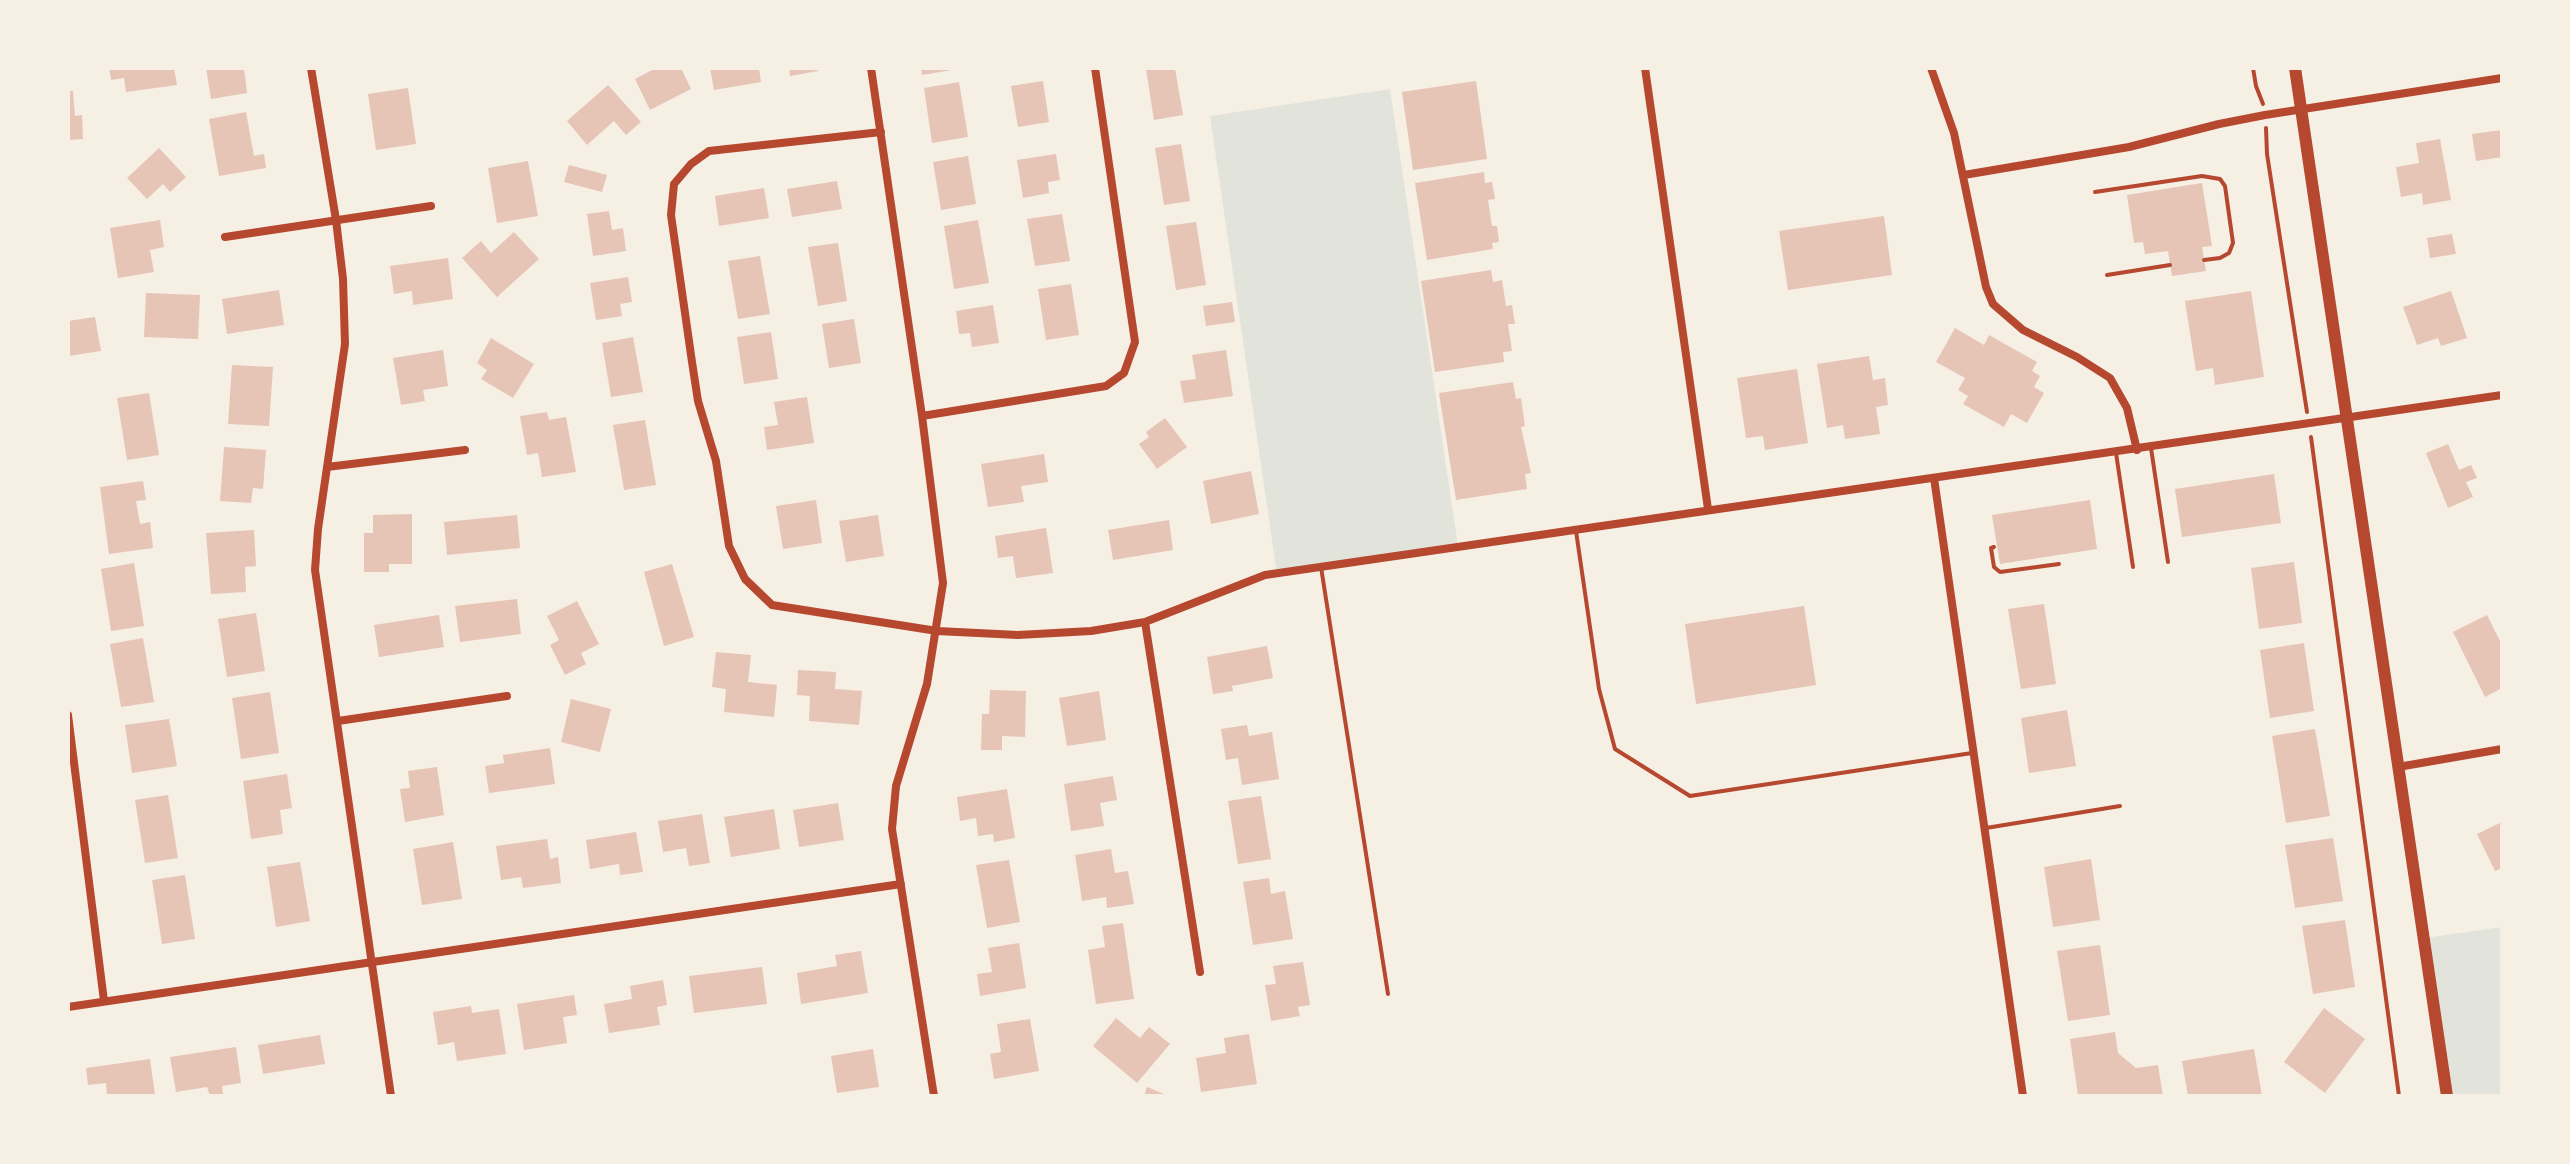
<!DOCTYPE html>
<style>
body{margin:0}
#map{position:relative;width:2570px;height:1164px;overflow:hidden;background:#f6efe4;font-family:"Sofia Sans Condensed",sans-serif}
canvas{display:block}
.frame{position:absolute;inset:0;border:70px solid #f6efe4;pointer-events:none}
</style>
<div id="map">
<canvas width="2570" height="1164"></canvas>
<div class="frame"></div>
</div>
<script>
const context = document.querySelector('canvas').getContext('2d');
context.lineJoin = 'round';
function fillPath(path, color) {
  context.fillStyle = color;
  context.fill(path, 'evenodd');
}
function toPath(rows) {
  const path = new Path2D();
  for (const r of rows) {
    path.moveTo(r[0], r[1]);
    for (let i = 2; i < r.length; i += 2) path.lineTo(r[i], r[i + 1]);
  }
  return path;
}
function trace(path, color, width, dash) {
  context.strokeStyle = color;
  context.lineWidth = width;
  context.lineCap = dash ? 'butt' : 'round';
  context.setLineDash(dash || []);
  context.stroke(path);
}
fillPath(toPath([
 [1390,89,1458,546,1277,574,1210,116],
 [2502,927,2502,1096,2448,1096,2425,938]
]), '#e2e4dc');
fillPath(toPath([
 [109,68,174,68,177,85,126,92,124,78,111,80],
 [206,68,244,68,247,93,211,99],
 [656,68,681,68,691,89,650,110,635,79],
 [710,68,759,68,761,82,714,90],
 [789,68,817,68,818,71,790,76],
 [921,68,952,68,952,70,922,75],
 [1175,68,1183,115,1154,120,1146,69],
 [1043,81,1049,122,1018,127,1011,86],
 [1476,81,1487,159,1413,170,1402,92],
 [959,82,968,137,932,143,924,88],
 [608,85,641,122,626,135,614,121,587,145,567,121],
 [408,88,416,144,376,150,368,94],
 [68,91,73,91,75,116,82,115,83,139,68,140],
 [246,112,254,156,264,154,266,168,219,176,209,119],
 [2502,130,2502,157,2476,161,2472,134],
 [2440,139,2451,200,2423,205,2422,193,2401,197,2396,167,2419,163,2416,143],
 [1181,144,1190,201,1164,205,1155,148],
 [159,148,186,177,170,192,163,184,147,199,127,178],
 [1056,154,1060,180,1048,182,1049,193,1023,198,1017,160],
 [968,156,976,204,941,210,933,162],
 [528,161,538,216,497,223,488,168],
 [569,165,607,175,602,192,564,182],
 [1484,172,1485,183,1492,182,1495,199,1488,200,1492,226,1497,226,1499,242,1492,243,1493,249,1427,260,1415,183],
 [837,181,842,209,792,217,787,189],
 [2202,183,2212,246,2202,247,2206,271,2172,276,2168,251,2145,254,2143,242,2134,243,2127,195],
 [764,188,769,218,719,226,715,196],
 [609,211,612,230,623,228,626,251,593,256,587,214],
 [1062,214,1070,261,1035,266,1027,219],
 [1884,216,1892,275,1788,290,1779,231],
 [160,220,164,247,150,250,154,272,118,278,110,228],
 [978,220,989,283,954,289,944,226],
 [1196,222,1206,285,1176,290,1166,226],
 [514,232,539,259,497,297,462,258,481,241,491,253],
 [2452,234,2456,254,2430,258,2427,238],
 [838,243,847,301,818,306,808,247],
 [760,256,770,314,738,319,728,261],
 [448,258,453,299,413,305,412,291,394,294,390,266],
 [1491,270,1493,282,1502,280,1506,306,1512,305,1515,324,1508,324,1512,351,1503,352,1504,362,1435,372,1421,281],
 [628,277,632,302,620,304,622,316,596,320,590,283],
 [1071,284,1079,335,1046,340,1038,289],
 [279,290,284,325,227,334,222,299],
 [2251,291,2264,377,2215,385,2213,368,2196,371,2185,301],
 [2451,291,2467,338,2441,346,2438,338,2417,345,2403,307],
 [146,293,200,295,198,339,144,337],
 [1232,302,1235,322,1206,326,1203,306],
 [993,305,999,343,972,347,970,333,959,334,956,311],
 [95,317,101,351,68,356,68,321],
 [854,319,861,363,829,368,822,324],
 [1955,328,1984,345,1989,335,2037,362,2032,371,2040,376,2034,387,2044,393,2027,423,2011,414,2004,427,1963,404,1968,396,1958,390,1965,378,1936,362],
 [771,332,778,379,744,384,737,337],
 [633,337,643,392,611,397,602,343],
 [491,338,534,364,513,398,481,379,487,370,477,363],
 [443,350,448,386,423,390,425,401,401,405,393,358],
 [1226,350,1233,396,1184,403,1180,381,1196,379,1192,355],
 [1869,356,1873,380,1885,378,1888,405,1876,407,1880,434,1845,439,1843,425,1827,428,1817,364],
 [232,365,273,367,269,426,228,424],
 [1797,369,1808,443,1765,450,1763,436,1746,438,1737,378],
 [1513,382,1516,399,1521,398,1525,426,1521,427,1531,473,1525,474,1527,489,1456,500,1439,393],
 [149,393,159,455,127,460,117,398],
 [807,397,814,443,767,450,764,427,778,425,774,402],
 [547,412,549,420,566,417,576,472,542,477,538,453,527,455,520,416],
 [1165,418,1187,447,1157,469,1139,444,1149,437,1146,432],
 [645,420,656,485,624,490,613,425],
 [2448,444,2459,470,2471,465,2477,478,2466,482,2473,497,2448,508,2426,453],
 [224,447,266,450,263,489,253,488,251,503,220,501],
 [1044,454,1048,482,1021,486,1024,502,988,507,981,464],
 [1251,471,1259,514,1211,524,1203,481],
 [2274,474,2281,523,2182,537,2175,489],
 [143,481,146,500,136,501,140,524,150,522,153,548,109,554,100,487],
 [816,500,822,543,783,549,776,506],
 [2090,500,2097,549,2000,564,1992,515],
 [412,514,412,564,389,564,389,572,364,572,364,533,373,533,373,515],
 [517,515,520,548,447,555,444,522],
 [878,515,884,556,846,562,839,521],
 [1169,520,1173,550,1113,560,1108,530],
 [1046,528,1053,573,1016,578,1013,556,998,558,995,536],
 [254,530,256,566,245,567,246,592,211,594,206,533],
 [2294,562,2302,623,2259,629,2251,568],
 [134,563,144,626,111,631,101,569],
 [672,564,694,637,664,646,644,572],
 [517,599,521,634,460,642,455,606],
 [577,601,599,644,581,653,586,664,565,675,550,645,559,640,547,616],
 [2044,604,2056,684,2021,689,2008,609],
 [1804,606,1816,685,1696,704,1685,624],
 [256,613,265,671,227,677,218,619],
 [439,615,444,647,379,657,374,625],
 [2487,615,2502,645,2502,688,2485,697,2453,632],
 [143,638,154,702,121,707,110,644],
 [2304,643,2314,711,2270,718,2260,650],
 [1267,646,1273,678,1232,686,1233,691,1213,694,1207,657],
 [716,652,751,655,748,682,777,685,774,717,724,712,726,689,712,687],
 [798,670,836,672,835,689,862,691,859,725,809,721,810,696,797,695],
 [990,690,1026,691,1025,737,1002,736,1002,750,981,750,982,714,989,714],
 [1099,691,1106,740,1067,746,1059,698],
 [270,692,279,753,241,759,232,698],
 [571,699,611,709,600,752,561,742],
 [2067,710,2076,766,2029,773,2021,718],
 [169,719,177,766,132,773,125,725],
 [1247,725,1249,736,1272,732,1279,779,1242,785,1238,758,1226,760,1221,729],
 [2315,729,2330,816,2286,823,2272,736],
 [550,748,555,784,489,793,485,766,504,763,503,755],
 [437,767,444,815,405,822,400,789,410,788,408,771],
 [287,774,292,808,280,810,283,834,251,839,243,781],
 [1113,776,1117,800,1100,803,1104,826,1071,831,1064,784],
 [1007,789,1015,838,994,842,993,834,978,836,976,818,960,821,957,797],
 [168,795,178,858,145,863,135,800],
 [1261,796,1271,859,1238,864,1228,801],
 [838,803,844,840,799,847,793,810],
 [774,809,780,849,731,857,724,817],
 [702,814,710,863,689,866,686,848,663,852,658,821],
 [2502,822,2502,868,2495,871,2477,834],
 [636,832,643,872,620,875,619,864,590,869,586,840],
 [2333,838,2343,901,2295,908,2285,845],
 [547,839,550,859,558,857,561,883,523,888,521,877,501,880,496,846],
 [453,842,462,899,422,905,413,849],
 [1111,849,1115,873,1128,871,1134,904,1107,908,1106,897,1082,901,1075,855],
 [2091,859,2100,920,2053,927,2044,867],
 [1009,860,1020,922,987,928,976,865],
 [300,862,310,921,276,927,267,867],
 [185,875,195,939,162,944,152,880],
 [1269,878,1271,894,1285,891,1293,939,1253,945,1243,882],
 [2345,920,2355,987,2313,994,2302,926],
 [1123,923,1134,999,1096,1004,1088,950,1105,947,1102,926],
 [1019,943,1026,988,980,996,977,974,992,972,988,948],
 [2100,945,2110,1015,2068,1021,2057,951],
 [861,951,868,993,801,1004,797,973,837,966,835,955],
 [1303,962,1310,1005,1298,1007,1300,1016,1271,1021,1265,985,1276,984,1273,966],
 [762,967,767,1004,694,1013,689,976],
 [663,980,667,1005,657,1007,660,1025,609,1033,604,1004,632,999,630,986],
 [574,995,577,1015,563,1017,567,1043,524,1050,517,1004],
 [471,1006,472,1013,499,1009,506,1054,457,1061,454,1042,438,1045,433,1012],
 [2324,1008,2365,1039,2325,1093,2284,1062],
 [1116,1018,1140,1038,1149,1027,1170,1044,1137,1083,1093,1046],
 [1030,1019,1039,1071,994,1079,990,1054,1001,1052,997,1024],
 [2115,1032,2118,1053,2136,1068,2158,1065,2163,1096,2078,1096,2070,1039],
 [1249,1034,1257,1084,1201,1092,1196,1058,1226,1053,1224,1038],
 [320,1035,325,1064,263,1074,258,1045],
 [236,1047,241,1083,222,1086,223,1094,210,1096,207,1087,176,1092,170,1057],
 [873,1049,879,1087,837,1093,831,1056],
 [2254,1049,2262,1096,2188,1096,2182,1061],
 [150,1059,155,1095,107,1096,106,1083,88,1085,86,1068],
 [1147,1087,1169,1096,1144,1096]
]), '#e6c5b7');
trace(toPath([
 [2253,68,2256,86,2263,104],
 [2266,128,2267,154,2307,412],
 [2311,437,2399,1096],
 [1994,547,1991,548,1994,567,2000,572,2059,564]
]), '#b5482f', 4);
trace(toPath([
 [2095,192,2202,176,2220,179,2225,186,2233,243,2229,253,2220,258,2204,260],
 [2107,275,2170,265],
 [2151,448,2168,562],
 [2116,453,2133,567],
 [1576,531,1599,689,1615,749,1690,796,1972,753],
 [1321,567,1388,994],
 [1986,828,2120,806]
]), '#b5482f', 4);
trace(toPath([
 [311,68,336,220,343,279,345,344,318,529,315,570,391,1096],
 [871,68,922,416,943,583,927,684,896,786,892,829,934,1096],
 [1645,68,1708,509],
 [1931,68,1954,133,1986,287,1993,304,2023,330,2077,357,2110,378,2127,408,2137,450],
 [881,132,709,151,691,164,674,184,671,215,692,362,698,401,716,461,729,546,745,579,772,605,937,631,1018,635,1091,631,1145,622,1265,575,2502,395],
 [1964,175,2129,147,2219,124,2265,115,2502,78],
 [225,237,431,206],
 [922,416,1106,386,1124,373,1135,342,1095,68],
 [327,467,465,450],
 [1934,478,2023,1096],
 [1145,622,1200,972],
 [68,715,104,1001],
 [338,721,507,696],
 [2398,767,2502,749],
 [68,1007,901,884]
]), '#b5482f', 8);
trace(toPath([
 [2295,68,2447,1096]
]), '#b5482f', 12);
</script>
